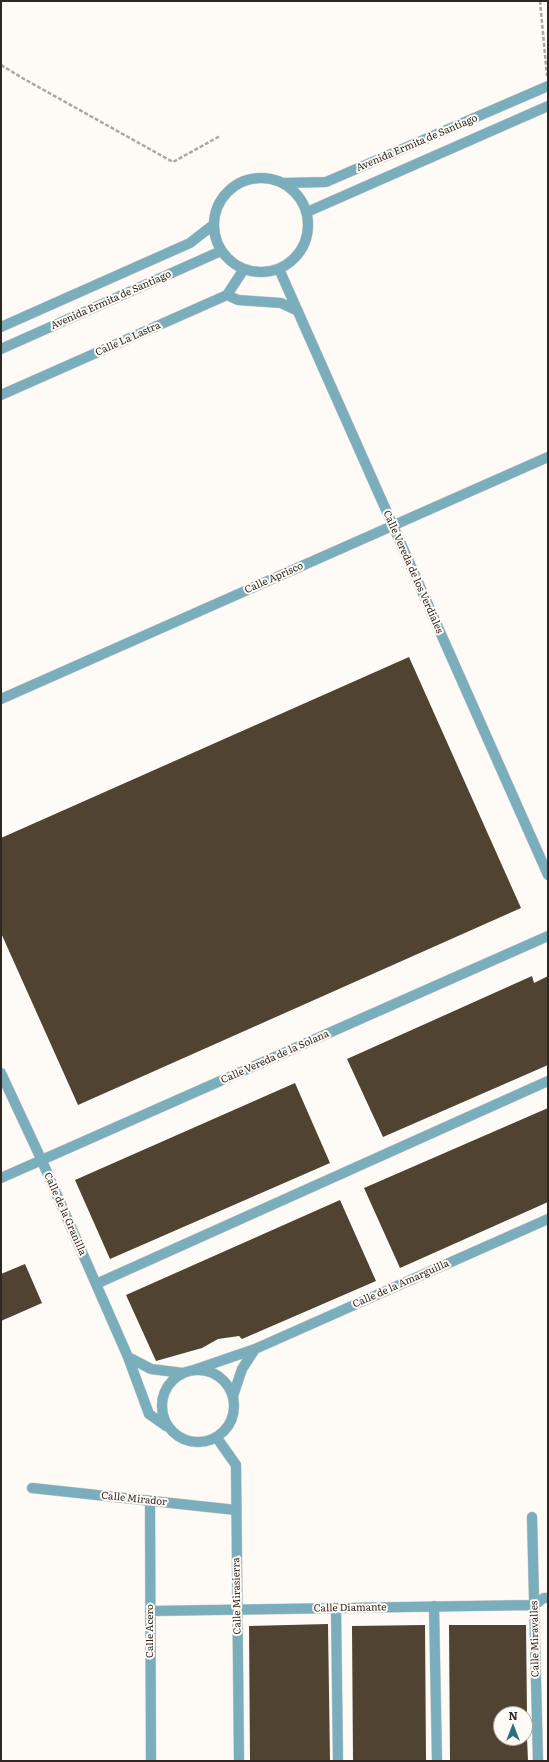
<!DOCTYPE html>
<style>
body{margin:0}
#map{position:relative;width:549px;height:1762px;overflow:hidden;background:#fefaf6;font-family:Literata,serif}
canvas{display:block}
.frame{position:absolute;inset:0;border:2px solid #2e2820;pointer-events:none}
.north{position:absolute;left:493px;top:1706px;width:40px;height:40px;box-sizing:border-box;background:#fefaf6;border:1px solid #aba6a0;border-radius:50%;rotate:0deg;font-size:11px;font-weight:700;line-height:16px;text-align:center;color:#2e2820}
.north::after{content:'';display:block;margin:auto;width:14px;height:18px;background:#2c7080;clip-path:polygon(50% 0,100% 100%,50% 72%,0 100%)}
</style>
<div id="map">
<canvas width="549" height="1762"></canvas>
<div class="frame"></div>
<div class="north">N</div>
</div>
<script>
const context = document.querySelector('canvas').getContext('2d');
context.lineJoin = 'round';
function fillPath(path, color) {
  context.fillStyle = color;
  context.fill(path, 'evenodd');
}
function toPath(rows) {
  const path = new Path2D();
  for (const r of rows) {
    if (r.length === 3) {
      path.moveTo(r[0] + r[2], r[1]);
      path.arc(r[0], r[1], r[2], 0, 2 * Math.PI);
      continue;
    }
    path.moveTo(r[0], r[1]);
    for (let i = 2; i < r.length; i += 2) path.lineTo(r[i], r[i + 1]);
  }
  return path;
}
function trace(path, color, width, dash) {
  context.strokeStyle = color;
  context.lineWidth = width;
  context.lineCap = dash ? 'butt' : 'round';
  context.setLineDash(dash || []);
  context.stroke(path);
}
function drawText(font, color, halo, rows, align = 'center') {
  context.font = font + ' Literata,serif';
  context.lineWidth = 4;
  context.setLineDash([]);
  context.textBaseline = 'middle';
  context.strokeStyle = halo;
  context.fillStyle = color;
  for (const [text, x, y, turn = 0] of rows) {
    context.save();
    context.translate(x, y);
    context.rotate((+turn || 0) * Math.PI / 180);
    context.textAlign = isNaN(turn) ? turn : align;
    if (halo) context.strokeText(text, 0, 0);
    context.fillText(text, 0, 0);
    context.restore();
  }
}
fillPath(toPath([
 [409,657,521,908,78,1105,1,933,1,838],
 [532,976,534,983,548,976,548,1065,383,1137,347,1059],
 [295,1083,330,1163,110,1259,75,1180],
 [548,1108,548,1202,400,1268,364,1188],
 [340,1200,376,1281,242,1339,239,1336,218,1339,202,1348,156,1361,126,1295],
 [25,1264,42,1303,1,1321,1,1274],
 [328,1624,330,1761,250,1761,249,1626],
 [425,1625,426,1761,353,1761,352,1626],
 [449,1625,526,1625,527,1714,501,1714,501,1738,527,1738,528,1761,450,1761]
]), '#504332');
const minor = toPath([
 [261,225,47],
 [282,183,326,182,548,86],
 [307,212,548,106],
 [279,269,548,875],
 [227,295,238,300,281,303,298,311],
 [1,327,190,243,213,225],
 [1,349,221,251],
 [1,395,227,295,244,269],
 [1,699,548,457],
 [1,1073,42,1161,128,1357],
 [1,1178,548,936],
 [96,1284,548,1081],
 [198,1406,36],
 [194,1370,255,1349,548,1219],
 [233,1396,242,1369,255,1349],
 [166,1426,149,1414,128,1357,151,1369,183,1373],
 [217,1438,236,1465,239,1761],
 [32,1488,236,1510],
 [150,1501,151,1761],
 [532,1517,538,1761],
 [434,1606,437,1761],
 [336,1608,338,1761],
 [150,1611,534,1605,544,1598,548,1598]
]);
trace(minor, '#d9d4cf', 11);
trace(toPath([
 [540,1,547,76],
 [1,65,24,79,173,162,220,136]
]), '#aca7a2', 2.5, [4, 2]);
trace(minor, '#7aaebc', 10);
drawText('10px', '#2e2820', '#fefaf6', [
 ["Avenida Ermita de Santiago",417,143,-23],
 ["Avenida Ermita de Santiago",111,300,-24],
 ["Calle La Lastra",128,339,-24],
 ["Calle Vereda de los Verdiales",413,572,66],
 ["Calle Aprisco",274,578,-24],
 ["Calle Vereda de la Solana",275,1057,-24],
 ["Calle de la Granilla",65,1214,66],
 ["Calle de la Amarguilla",401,1284,-24],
 ["Calle Mirador",134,1499,6],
 ["Calle Mirasierra",237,1596,-91],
 ["Calle Diamante",350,1608,-1],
 ["Calle Acero",150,1631,-90],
 ["Calle Miravalles",535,1639,-91]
]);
</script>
